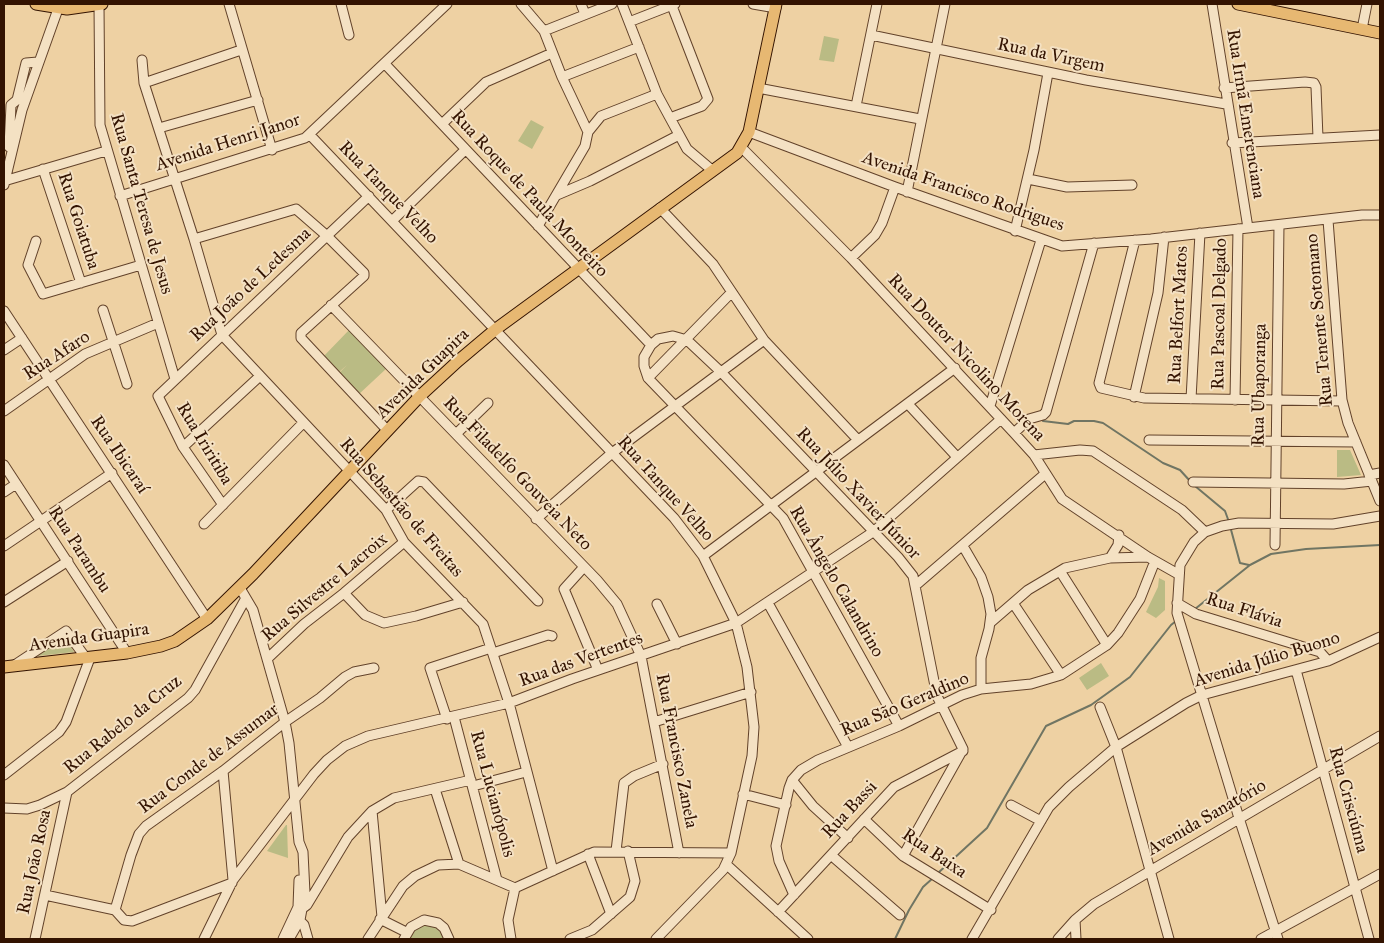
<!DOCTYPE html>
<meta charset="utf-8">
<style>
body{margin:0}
#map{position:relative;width:1384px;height:943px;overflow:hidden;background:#eed1a3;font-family:"IM FELL Great Primer",serif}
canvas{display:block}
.frame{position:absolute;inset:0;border:5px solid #331301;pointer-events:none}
</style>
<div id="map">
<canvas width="1384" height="943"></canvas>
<div class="frame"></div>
</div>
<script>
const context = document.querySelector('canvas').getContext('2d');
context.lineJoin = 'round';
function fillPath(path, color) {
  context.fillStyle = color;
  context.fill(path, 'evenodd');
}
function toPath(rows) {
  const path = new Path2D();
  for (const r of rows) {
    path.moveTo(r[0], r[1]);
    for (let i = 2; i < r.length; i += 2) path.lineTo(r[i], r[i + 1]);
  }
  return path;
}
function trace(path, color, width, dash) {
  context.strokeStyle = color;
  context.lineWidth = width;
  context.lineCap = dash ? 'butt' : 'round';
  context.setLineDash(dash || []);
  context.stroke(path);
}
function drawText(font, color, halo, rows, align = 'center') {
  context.font = font + ' "IM FELL Great Primer",serif';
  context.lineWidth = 4;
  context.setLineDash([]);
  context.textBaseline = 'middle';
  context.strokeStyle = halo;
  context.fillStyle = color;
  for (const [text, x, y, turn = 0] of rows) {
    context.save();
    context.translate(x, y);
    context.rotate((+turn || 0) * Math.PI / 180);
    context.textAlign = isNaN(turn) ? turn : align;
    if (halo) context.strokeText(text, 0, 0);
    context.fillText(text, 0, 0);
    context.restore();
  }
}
fillPath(toPath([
 [824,36,839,39,834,62,819,60],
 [531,120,544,127,532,149,518,141],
 [350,329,387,368,358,395,338,374,347,365,338,373,322,358],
 [1337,450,1350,450,1361,475,1337,477],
 [1159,578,1165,581,1165,610,1156,618,1146,612,1158,587],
 [65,637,74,652,37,656],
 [1101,663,1109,676,1087,690,1079,678],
 [286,825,287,825,288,858,267,851],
 [429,924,441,931,444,939,408,939,416,926]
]), '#babb84');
trace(toPath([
 [1043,421,1068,424,1074,421,1094,421,1103,423,1163,463,1180,470,1190,481],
 [1195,486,1225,511,1229,522],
 [1230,526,1240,563,1249,565],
 [1195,609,1250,565,1271,554,1306,549,1380,545],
 [938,873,987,828,1046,726,1091,705,1130,677,1171,625,1176,621],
 [895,939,909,910,923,887,933,878]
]), '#707563', 2);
const minor = toPath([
 [229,4,272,150],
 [341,4,349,35],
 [521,4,544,31,562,77,588,132,585,146,538,226],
 [581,4,585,14],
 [622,4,657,94,670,118,687,149,713,171],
 [753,4,776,8],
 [1212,4,1248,228],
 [99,5,100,125,175,379],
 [629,22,675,4],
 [1362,29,1367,4],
 [544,31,612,4],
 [871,35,1086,80,1226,104],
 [142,60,144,83,194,239,222,335,386,510,404,542,483,624,509,703,553,871],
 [385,64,651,345],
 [562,77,639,47],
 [144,83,241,50],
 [758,88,920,119],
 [1224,88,1305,82,1314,83,1316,87,1318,138],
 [11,105,17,100,26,63,38,62],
 [856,106,877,4],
 [670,118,702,106,708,99,672,6],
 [442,124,486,82,552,53],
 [159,128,258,100],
 [588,132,601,116,657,94],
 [749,132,895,187,1062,246,1151,239,1362,215,1380,215],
 [310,135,674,518,703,556,736,623,747,667,754,727,752,756,731,853,723,870,656,939],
 [1232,143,1380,135],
 [9,147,11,105],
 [742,148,851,258,1014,433,1034,455,1062,499,1148,557,1178,574],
 [43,169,81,283],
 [1028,179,1067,187,1132,185],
 [4,181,106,151],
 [4,185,22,110,58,9],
 [907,192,945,4],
 [557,195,590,181,679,135],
 [120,196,305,138,447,4],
 [660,208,713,264,764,340,858,440],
 [1328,220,1342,400,1348,423,1380,501],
 [392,221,465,150],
 [1015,231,1034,150,1048,73],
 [194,239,296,209,327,236,364,273,364,276,301,333,301,338,388,431],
 [1135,240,1099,383,1101,388,1144,398,1342,401],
 [36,241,28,265,43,294,141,265],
 [851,258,875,235,882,223,895,187],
 [331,305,597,580,617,604,641,656,679,853],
 [103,310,127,384],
 [4,311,207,619],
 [4,350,22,338],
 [648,378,731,293],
 [1134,397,1158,293,1164,237],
 [1191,399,1200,233],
 [1235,400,1238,229],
 [908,404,957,457],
 [990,406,1041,240],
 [4,411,85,354,158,323],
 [1014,433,1029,419,1043,415,1046,412,1094,243],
 [456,434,488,403],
 [1149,440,1356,442],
 [183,447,260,376],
 [1034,455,1080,450,1093,451,1182,510,1205,532],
 [4,465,127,653],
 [1369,475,1380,473],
 [1193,482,1344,484,1372,481],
 [4,492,16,484],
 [223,505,183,447,158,396,369,196],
 [386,510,418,481,424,482,538,601],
 [536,519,612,453,764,340],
 [204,524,303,423],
 [1275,545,1279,225],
 [4,546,112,473],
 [963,546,981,577,988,597,991,614,989,629,981,658,981,689],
 [703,556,955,368],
 [1110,558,1118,545,1119,535],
 [583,568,564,589,598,670],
 [1060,571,1107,645],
 [916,585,1045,474],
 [240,588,253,610,285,722,289,743,299,842,303,852,305,893,300,920,289,939],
 [344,593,365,615,384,623,416,616,463,602],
 [4,602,68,561],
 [768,603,848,747],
 [1013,603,1061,675],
 [1177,603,1196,614,1320,652,1328,661],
 [657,604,677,644],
 [991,622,1028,590,1065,568,1110,558,1148,557],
 [493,653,548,635,552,636],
 [267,659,304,624,344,593,404,542],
 [13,666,66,631,86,658],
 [1296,670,1369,939],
 [1100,707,1116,747,1169,939],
 [454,717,497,880],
 [447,719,430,668,491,648],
 [654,722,751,692],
 [899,726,783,518,648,378,644,366,644,357,651,345,658,339,673,336,687,340,721,372,898,557,913,576,937,696,963,749,903,856],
 [223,771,233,880],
 [4,775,59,732,66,722,90,658],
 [792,780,813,806,848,838],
 [473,786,526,772],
 [435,789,459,864],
 [743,794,786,805],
 [1011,805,1041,821],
 [4,808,27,809,40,805,67,792,188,698,195,690,246,598],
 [372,811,382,917],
 [864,819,903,856,991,910],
 [616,851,624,783,634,776,663,764],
 [588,854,611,914],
 [831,855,900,915],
 [727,865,808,939],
 [232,883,132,921,124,920,115,910,131,855,139,834,146,826,223,771,285,722,320,698,345,677,354,672,374,668],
 [45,895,115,910],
 [794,895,779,861,776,846,789,788,792,780,801,770,818,760,899,726,962,695,981,689,1031,684,1061,675,1107,645,1118,633,1140,599,1155,561],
 [303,908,307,905,348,837,372,811,394,798,471,780],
 [778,912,894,787,963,751],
 [297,918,304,925,308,939],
 [380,919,406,932],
 [1075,920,1076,939],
 [35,939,67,792],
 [204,939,233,880,314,774,327,760,345,746,368,736,509,703,572,679,736,623,873,532,1001,419],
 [283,939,298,907,299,880],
 [368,939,403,886,415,876,438,865,459,864,515,888,594,852,731,853],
 [404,939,411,927,424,920,438,923,444,928,449,939],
 [511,939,508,920,515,888],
 [570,939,592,930,630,897,635,881,628,851],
 [972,939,1049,807,1069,787,1116,747,1186,703,1202,695,1328,661,1380,637],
 [1058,939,1075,920,1094,904,1380,736],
 [1261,939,1380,874],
 [1278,939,1239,818,1177,613,1180,565,1194,542,1205,532,1222,526,1239,523,1333,524,1380,516]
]);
const major = toPath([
 [36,4,67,9,102,4],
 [1238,4,1380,33],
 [4,667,127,653,161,646,175,641,207,619,253,574,420,396,458,361,496,329,737,153,749,132,776,4]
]);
trace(minor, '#62422a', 11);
trace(major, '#331301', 13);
trace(minor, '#f4e1c3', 9);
trace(major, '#e7b872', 11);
drawText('18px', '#331301', '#f4e1c3', [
 ["Rua da Virgem",1051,56,12],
 ["Rua Irmã Emerenciana",1245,114,81],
 ["Avenida Henri Janor",228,143,-18],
 ["Avenida Francisco Rodrigues",963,192,19],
 ["Rua Tanque Velho",388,193,46],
 ["Rua Roque de Paula Monteiro",529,194,47],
 ["Rua Santa Teresa de Jesus",141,204,74],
 ["Rua Goiatuba",78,221,72],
 ["Rua João de Ledesma",251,285,-43],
 ["Rua Pascoal Delgado",1220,314,-89],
 ["Rua Belfort Matos",1179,315,-87],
 ["Rua Tenente Sotomano",1320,320,-95],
 ["Rua Afaro",57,356,-33],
 ["Rua Doutor Nicolino Morena",966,358,47],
 ["Avenida Guapira",423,374,-44],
 ["Rua Ubaporanga",1260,385,-89],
 ["Rua Iriritiba",204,444,59],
 ["Rua Ibicaraí",119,455,56],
 ["Rua Filadelfo Gouveia Neto",517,474,46],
 ["Rua Tanque Velho",665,489,48],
 ["Rua Júlio Xavier Júnior",858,494,47],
 ["Rua Sebastião de Freitas",401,508,49],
 ["Rua Parambu",79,550,57],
 ["Rua Ângelo Calandrino",836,582,60],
 ["Rua Silvestre Lacroix",325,588,-40],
 ["Rua Flávia",1244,611,18],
 ["Avenida Guapira",89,638,-8],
 ["Rua das Vertentes",581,660,-20],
 ["Avenida Júlio Buono",1267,660,-17],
 ["Rua São Geraldino",905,705,-23],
 ["Rua Rabelo da Cruz",123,725,-39],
 ["Rua Francisco Zanela",676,751,79],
 ["Rua Conde de Assumar",209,759,-37],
 ["Rua Lucianópolis",492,794,75],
 ["Rua Crisciúma",1348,800,75],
 ["Rua Bassi",850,810,-47],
 ["Avenida Sanatório",1207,818,-30],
 ["Rua Baixa",934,854,34],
 ["Rua João Rosa",35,862,-78]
]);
</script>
